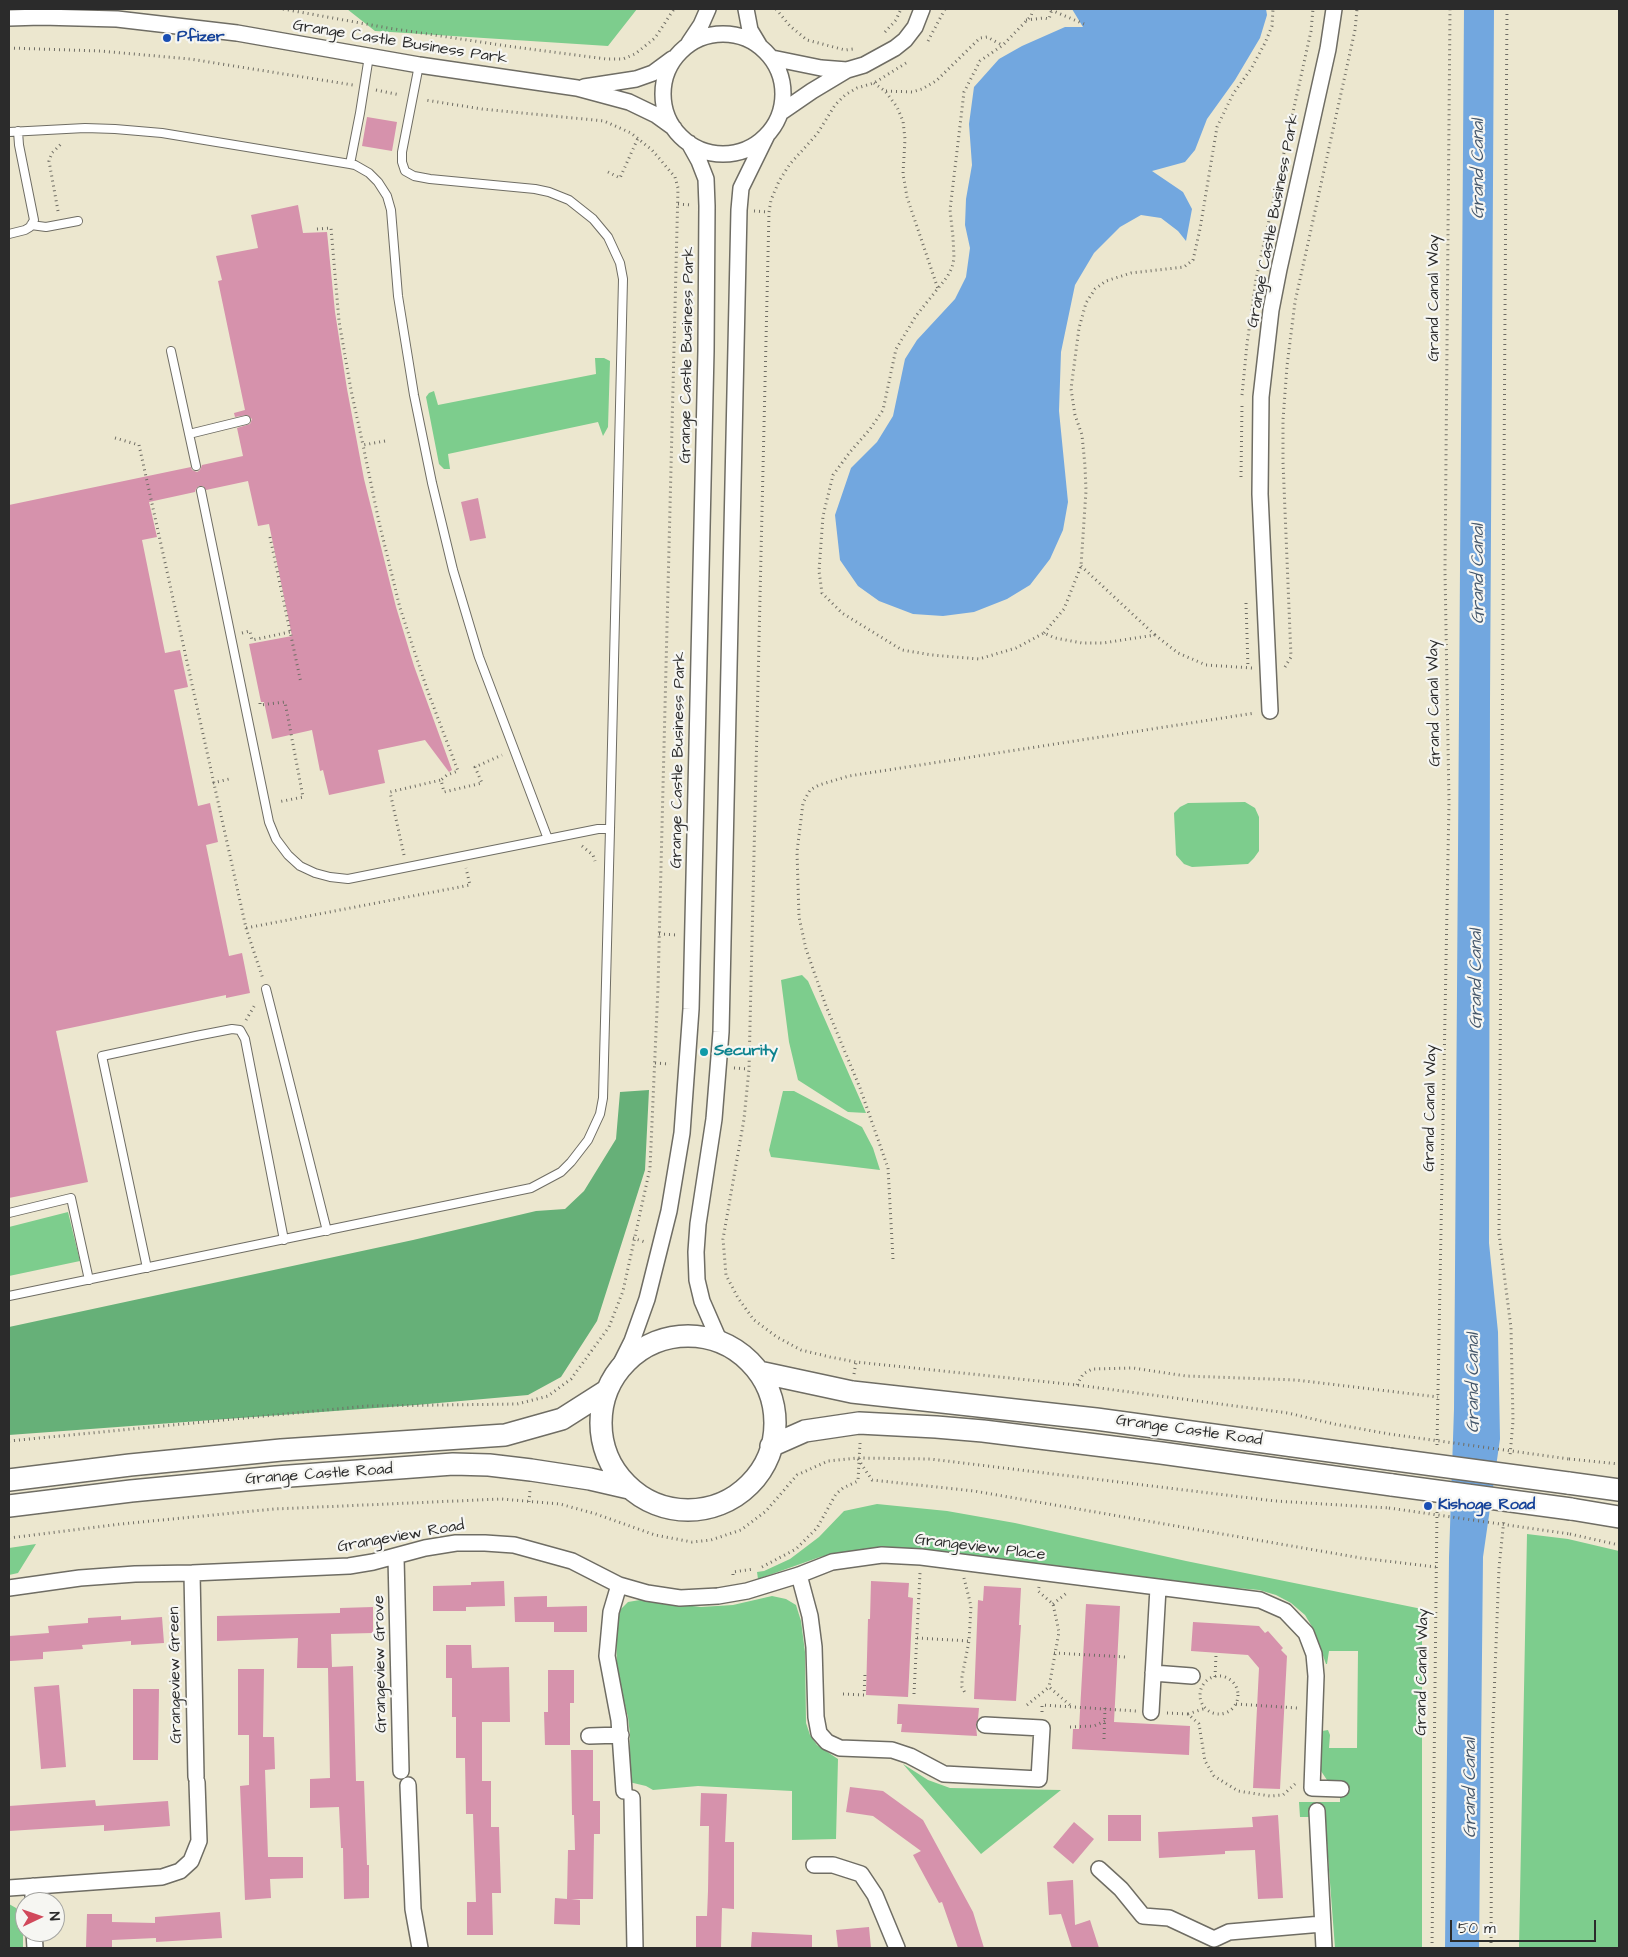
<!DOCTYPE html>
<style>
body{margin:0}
#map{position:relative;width:1628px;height:1957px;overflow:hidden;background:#ece7cf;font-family:"Architects Daughter",sans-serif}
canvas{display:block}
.frame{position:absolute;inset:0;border:10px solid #2b2b2b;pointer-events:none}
.north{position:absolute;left:15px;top:1892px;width:50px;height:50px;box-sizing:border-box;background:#f6f6f2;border:1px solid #a5a5a2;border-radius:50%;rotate:87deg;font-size:14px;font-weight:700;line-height:20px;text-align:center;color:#2b2b2b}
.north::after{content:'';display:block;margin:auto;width:18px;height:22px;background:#d1495b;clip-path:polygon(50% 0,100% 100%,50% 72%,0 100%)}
.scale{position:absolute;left:1450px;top:1920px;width:146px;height:22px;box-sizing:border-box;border:2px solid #2b2b2b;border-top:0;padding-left:6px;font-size:15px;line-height:18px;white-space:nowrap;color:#2b2b2b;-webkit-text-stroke:4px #f6f6f2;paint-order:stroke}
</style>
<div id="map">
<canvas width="1628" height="1957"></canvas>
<div class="frame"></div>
<div class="north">N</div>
<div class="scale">50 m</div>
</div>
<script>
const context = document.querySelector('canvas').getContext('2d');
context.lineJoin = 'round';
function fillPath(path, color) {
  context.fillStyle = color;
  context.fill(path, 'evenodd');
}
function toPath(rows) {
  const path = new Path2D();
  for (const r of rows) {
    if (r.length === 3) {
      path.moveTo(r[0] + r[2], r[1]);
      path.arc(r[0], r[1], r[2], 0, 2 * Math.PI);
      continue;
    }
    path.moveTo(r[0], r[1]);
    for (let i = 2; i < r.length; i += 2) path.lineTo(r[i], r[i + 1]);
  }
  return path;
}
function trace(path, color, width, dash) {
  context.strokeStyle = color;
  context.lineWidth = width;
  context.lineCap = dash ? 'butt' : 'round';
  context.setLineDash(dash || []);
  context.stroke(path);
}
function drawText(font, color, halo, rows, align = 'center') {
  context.font = font + ' "Architects Daughter",sans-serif';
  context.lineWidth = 4.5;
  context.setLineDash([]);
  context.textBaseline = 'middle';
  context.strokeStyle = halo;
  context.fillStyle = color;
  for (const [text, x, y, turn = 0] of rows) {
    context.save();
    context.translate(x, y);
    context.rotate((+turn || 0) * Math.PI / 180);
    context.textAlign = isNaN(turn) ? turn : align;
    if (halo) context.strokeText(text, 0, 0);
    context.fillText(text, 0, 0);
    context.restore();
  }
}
fillPath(toPath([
 [347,9,637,9,608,46,375,31],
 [595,358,604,358,610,361,608,427,603,436,598,422,448,454,450,469,444,469,439,464,426,397,429,393,434,391,438,405,596,374],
 [1245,802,1255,808,1259,817,1259,851,1254,858,1248,864,1192,867,1184,864,1176,855,1174,813,1180,807,1188,803],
 [802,975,808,981,866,1113,848,1112,798,1080,789,1042,781,980],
 [783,1091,794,1091,862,1127,873,1148,880,1170,771,1157,769,1150],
 [68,1212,80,1261,9,1276,9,1227],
 [877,1504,947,1511,1015,1523,1186,1561,1422,1609,1422,1948,1335,1948,1325,1817,1300,1817,1299,1802,1340,1802,1340,1783,1327,1780,1321,1771,1320,1738,1322,1731,1328,1730,1330,1735,1329,1748,1357,1748,1358,1651,1329,1651,1327,1664,1326,1664,1314,1630,1305,1615,1291,1603,1276,1595,1259,1590,1171,1582,931,1550,889,1548,854,1551,820,1557,758,1579,757,1572,764,1571,790,1559,819,1537,844,1511],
 [1527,1534,1568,1539,1619,1551,1619,1948,1519,1948],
 [36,1544,18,1573,9,1575,9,1548],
 [772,1596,786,1599,796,1605,801,1621,805,1652,806,1723,810,1735,817,1745,838,1759,836,1839,792,1840,792,1791,698,1786,653,1790,646,1786,629,1782,630,1735,628,1717,617,1675,616,1625,620,1610,628,1602,640,1600,701,1607,733,1605],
 [903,1764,928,1780,950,1788,1061,1790,981,1854],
 [9,1904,16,1908,21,1914,23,1926,23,1948,9,1948]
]), '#7dcd8d');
fillPath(toPath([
 [649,1090,645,1170,597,1321,561,1377,528,1395,416,1405,9,1435,9,1327,413,1240,536,1211,565,1209,584,1191,616,1139,620,1092]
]), '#66b078');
fillPath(toPath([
 [1072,9,1266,9,1267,15,1260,38,1235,80,1207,119,1195,150,1185,162,1152,171,1183,192,1192,209,1186,241,1178,231,1161,218,1141,215,1120,227,1094,253,1075,285,1061,352,1059,411,1068,502,1063,530,1050,559,1030,585,1007,599,974,612,943,616,913,614,879,601,858,586,840,560,835,515,851,468,877,442,893,416,905,359,917,340,955,299,966,277,970,248,965,225,966,199,972,165,969,124,974,87,999,59,1022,46,1065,27,1083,27],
 [1464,9,1494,9,1490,700,1489,1243,1498,1332,1500,1439,1483,1557,1479,1948,1445,1948,1449,1557,1454,1409]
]), '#72a7df');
fillPath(toPath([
 [367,117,397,122,392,151,362,146],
 [298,205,303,233,327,232,335,312,347,389,364,479,396,607,414,666,452,770,449,772,425,740,378,750,385,783,329,795,323,770,320,771,312,730,272,739,264,702,261,702,249,644,292,636,269,524,258,526,248,481,206,490,203,486,199,486,196,489,195,492,149,502,157,537,142,540,165,653,180,650,188,687,174,690,198,806,210,803,218,842,206,845,229,956,242,953,250,993,226,998,226,995,56,1031,88,1182,9,1198,9,505,191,467,192,470,197,472,200,470,202,465,243,456,237,428,250,424,252,419,247,415,235,417,234,413,245,410,218,281,222,280,216,256,258,248,251,215],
 [478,498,486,538,470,541,461,502],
 [504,1581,505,1606,466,1607,466,1611,433,1611,433,1586,471,1585,471,1582],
 [871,1581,909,1583,908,1597,913,1598,908,1697,866,1695,868,1619,870,1619],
 [984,1586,1021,1588,1019,1625,1021,1625,1016,1701,974,1699,978,1600,983,1601],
 [547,1596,547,1607,587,1606,587,1632,554,1632,554,1622,515,1622,514,1597],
 [1086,1604,1120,1606,1114,1722,1190,1726,1189,1755,1072,1749,1073,1729,1079,1729],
 [373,1607,373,1633,331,1634,332,1667,353,1666,356,1781,364,1781,367,1865,369,1865,369,1898,344,1899,343,1848,341,1848,339,1807,310,1808,310,1779,330,1778,328,1668,297,1668,298,1638,217,1641,217,1616,340,1613,340,1608],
 [121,1616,121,1620,162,1617,164,1643,131,1645,131,1641,82,1645,83,1649,43,1652,43,1659,10,1661,9,1636,49,1633,48,1626,88,1623,88,1618],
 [1193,1622,1259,1626,1265,1633,1268,1631,1283,1648,1281,1650,1287,1656,1280,1789,1253,1788,1259,1668,1248,1655,1191,1651],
 [446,1645,471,1645,472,1668,509,1667,510,1722,482,1722,482,1781,491,1781,491,1827,499,1827,501,1893,492,1893,493,1935,467,1935,467,1902,476,1902,473,1814,466,1814,465,1758,456,1758,456,1717,452,1717,452,1678,446,1678],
 [238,1669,264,1669,263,1737,274,1737,275,1769,265,1770,268,1857,303,1857,303,1878,270,1879,271,1898,245,1900,240,1786,249,1785,249,1735,238,1735],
 [548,1670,574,1670,574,1703,570,1703,570,1745,545,1745,544,1712,548,1712],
 [59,1685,66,1767,41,1769,34,1687],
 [133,1689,159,1689,158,1760,133,1760],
 [898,1704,979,1708,978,1719,976,1725,977,1736,901,1732,902,1724,897,1724],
 [571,1750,593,1750,593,1801,600,1801,600,1834,594,1834,593,1899,571,1899,580,1900,580,1925,554,1924,555,1898,567,1899,568,1850,575,1850,574,1815,572,1815],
 [850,1787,883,1791,923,1820,973,1912,984,1948,958,1948,942,1902,939,1903,913,1855,921,1851,873,1816,846,1812],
 [701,1793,727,1794,725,1842,734,1842,734,1909,722,1908,721,1948,696,1948,696,1916,707,1916,708,1891,709,1826,700,1826],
 [95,1800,96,1806,168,1801,170,1826,104,1831,104,1825,9,1831,9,1806],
 [1108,1815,1141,1815,1141,1841,1108,1841],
 [1278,1815,1283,1898,1258,1899,1255,1850,1225,1851,1225,1854,1159,1858,1158,1832,1253,1827,1252,1817],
 [1074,1822,1094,1839,1073,1864,1053,1847],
 [1073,1880,1075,1925,1090,1920,1099,1948,1072,1948,1061,1914,1049,1915,1047,1882],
 [220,1912,222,1938,156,1942,156,1938,112,1940,112,1947,86,1947,87,1914,112,1914,112,1922,155,1923,155,1917],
 [869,1927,871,1948,838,1948,836,1930],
 [752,1932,812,1935,812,1948,751,1947]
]), '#d692ac');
const lane = toPath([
 [369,56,360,113,350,164,355,165,369,173,378,182,387,196,391,210,398,296,414,395,432,483,453,570,479,657,548,839],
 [9,132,85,128,115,129,162,133,350,164],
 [31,225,46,227,78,221],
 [9,234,25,230,30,227,34,220,19,145,18,131],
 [171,351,196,466],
 [189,434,246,420],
 [201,491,269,822,276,839,288,855,300,866,315,873,330,877,348,879,598,829,610,829],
 [266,989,327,1231],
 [9,1213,71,1198,89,1280],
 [147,1268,102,1056,196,1036,232,1029,240,1030,245,1039,284,1240],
 [9,1296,531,1188,561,1172,571,1162,588,1140,600,1114,603,1098,610,829,623,279,620,263,608,237,593,219,569,200,549,192,535,189,430,179,414,176,405,171,402,162,402,152,419,65]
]);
const street = toPath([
 [746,9,750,30,759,45],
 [9,18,41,17,117,19,237,33,419,65,577,88,629,102,656,115,674,128],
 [723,94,60],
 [689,43,701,25,708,9],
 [772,58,821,68,847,70],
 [584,87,636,79,653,73,672,59],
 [780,113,812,91,847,70,864,65,895,48,905,40,915,27,922,9],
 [1270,711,1260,494,1261,397,1271,310,1279,269,1328,49,1334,9],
 [719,1340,702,1301,697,1280,696,1252,698,1224,714,1119,721,1032,739,210,741,188,767,135],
 [617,1371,632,1341,647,1299,669,1211,682,1133,691,1009,706,351,707,206,706,179,699,161,689,143],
 [396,1557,401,1771],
 [192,1573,196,1777],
 [799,1575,810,1616,814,1647,816,1717,819,1733,827,1742,840,1748,892,1750,910,1756,944,1774,1039,1779,1042,1728,985,1725],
 [619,1585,611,1612,607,1656,619,1720,624,1791],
 [9,1588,80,1578,135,1574,192,1573,349,1566,373,1562,425,1548,456,1543,485,1543,514,1545,572,1561,619,1585,647,1593,680,1598,718,1596,747,1591,799,1575,832,1562,882,1555,921,1557,1260,1600,1285,1611,1306,1633,1314,1654,1316,1676,1312,1788,1341,1789],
 [1153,1673,1192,1676],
 [1151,1712,1158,1588],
 [589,1736,621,1735],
 [408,1785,413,1909,420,1948],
 [632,1798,635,1948],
 [1317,1811,1324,1948],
 [814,1865,833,1865,861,1874,875,1895,897,1948],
 [1099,1869,1121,1889,1143,1916,1169,1918,1214,1939,1229,1932,1322,1924],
 [33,1886,33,1902],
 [9,1888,162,1877,180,1871,191,1861,199,1841,197,1782],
 [34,1932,35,1948]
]);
const secondary = toPath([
 [688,1423,87],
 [759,1372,852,1392,1096,1419,1389,1459],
 [771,1446,805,1431,859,1423,936,1427,983,1431,1161,1453,1392,1485],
 [9,1480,130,1465,281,1450,505,1435,562,1419,606,1391],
 [1568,1483,1619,1490],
 [9,1506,131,1491,276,1477,453,1464,489,1465,531,1470,590,1479,629,1488],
 [1571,1509,1619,1517]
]);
trace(lane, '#6f6d64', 10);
trace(street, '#6f6d64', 18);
trace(secondary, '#6f6d64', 24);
trace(toPath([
 [283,9,388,28,507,46,606,59,623,59,635,54,655,38,674,9],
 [776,9,790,26,807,40,845,50,853,49],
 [1033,9,1031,16,1003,45,980,61,964,92,950,210,953,237,954,258,952,268,947,277,916,316,896,349,883,410,870,429,850,452,833,475,823,516,819,571,822,593,842,613,902,650,932,655,979,659,1016,648,1044,633,1055,638,1082,643,1103,643,1155,635,1178,653,1206,665,1252,668],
 [1507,9,1499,1234,1511,1328,1513,1421,1510,1456],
 [1051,10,1084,24],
 [1026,20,1044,18,1049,19,1052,9],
 [885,32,896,20,901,9],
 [928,41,945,9],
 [9,48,100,51,190,59,353,85],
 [906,63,874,83,857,88,845,95,835,105,817,134,790,164,779,181,771,200,769,212,749,1069,744,1119,723,1239,726,1275,738,1298,754,1320,777,1337,801,1350,830,1357,856,1362,1077,1385,1288,1413,1334,1424,1389,1434],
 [874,83,885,91,897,107,903,121,905,139,903,174,907,197,938,289],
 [376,90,400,95],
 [886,91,912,92,922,89,936,81,980,38,987,37,1002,45],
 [608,172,620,178,638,138],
 [678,204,691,205],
 [58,211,49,161,52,153,62,143],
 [754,211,769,212],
 [317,229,331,228,339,321,351,390,363,445],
 [1242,395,1247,344,1256,279,1311,31,1313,9],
 [115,438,139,445,246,928,470,885,466,868],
 [385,441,363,445,379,522,400,608,428,692,458,771,447,775,441,780],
 [1241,477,1242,404],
 [270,537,301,683],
 [1081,566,1155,635],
 [1246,603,1248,668],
 [242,633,250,631,252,640,290,632],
 [1044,633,1064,609,1081,566,1086,491,1085,466,1082,435,1075,415,1071,389,1079,328,1086,303,1095,289,1106,281,1131,273,1184,267,1193,260,1200,229,1217,127,1233,94,1251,69,1265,43,1272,26,1273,9],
 [1285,667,1291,657,1283,462,1283,420,1287,366,1295,302,1355,30,1357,9],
 [260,703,260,705,285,702,303,797,278,802],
 [213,783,229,779],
 [582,846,593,855,595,861],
 [404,855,390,792,441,780,444,792,482,783,475,767,502,755],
 [246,928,263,979],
 [659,934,677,935],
 [246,1020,256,1003],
 [655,1063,670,1064],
 [734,1068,749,1069],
 [633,1238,645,1242],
 [893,1259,888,1168,860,1088,826,1006,806,949,799,917,797,852,803,803,810,790,819,785,849,776,1255,713],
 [854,1374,856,1362],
 [1077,1385,1083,1374,1092,1369,1133,1368,1186,1376,1296,1380,1438,1397],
 [9,1441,367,1406,517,1404,548,1396,571,1379,609,1327,623,1291,650,1168,658,987,678,188,675,177,652,150,631,133,604,121,482,109,425,100],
 [1437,1445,1449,802,1445,571,1450,9],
 [858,1459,872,1480,974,1491,1361,1558,1436,1567],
 [1569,1459,1619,1464],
 [529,1502,530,1490],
 [1570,1534,1619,1545],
 [9,1538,121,1524,274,1509,501,1499,560,1504,596,1514,655,1535,692,1542,711,1540,741,1530,766,1511,797,1475,828,1461,858,1458,930,1459,1275,1501,1389,1508],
 [762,1567,796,1549,817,1528,836,1494,843,1488,858,1481,860,1443],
 [733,1575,733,1572,754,1569],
 [964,1578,971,1606,969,1641,962,1677,962,1687,966,1695],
 [1039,1587,1038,1591,1053,1604,1059,1632,1049,1687,1071,1706],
 [1053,1604,1068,1592],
 [917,1638,969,1641],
 [1054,1653,1126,1657],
 [1219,1695,19],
 [1215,1677,1216,1655],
 [843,1694,864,1695,865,1674],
 [914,1694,920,1573],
 [1236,1704,1297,1708],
 [1027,1705,1049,1687],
 [1042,1712,1042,1705,1136,1711],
 [1167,1713,1188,1714,1199,1724,1205,1761,1214,1776,1238,1791,1270,1796,1283,1795,1295,1784],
 [1188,1714,1206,1708],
 [1070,1727,1094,1726,1105,1721],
 [1104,1739,1105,1708],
 [1432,1948,1437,1509],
 [1491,1948,1492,1749,1499,1568,1504,1519]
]), '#6f6d64', 3, [1, 4]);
trace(lane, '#fff', 8);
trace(street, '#fff', 15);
trace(secondary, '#fff', 21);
const secondaryBridge = toPath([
 [1389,1459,1568,1483],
 [1392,1485,1571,1509]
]);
trace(secondaryBridge, '#6f6d64', 24, []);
trace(toPath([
 [1389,1434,1569,1459],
 [1389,1508,1570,1534]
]), '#6f6d64', 3, [1, 4]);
trace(secondaryBridge, '#fff', 21);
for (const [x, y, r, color] of [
 [167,38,5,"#1a4fb4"],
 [704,1052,5,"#0f9aa8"],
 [1428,1506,5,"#1a4fb4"]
]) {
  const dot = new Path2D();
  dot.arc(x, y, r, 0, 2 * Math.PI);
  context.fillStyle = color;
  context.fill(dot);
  trace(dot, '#f6f6f2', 2);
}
drawText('bold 16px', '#164399', '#f6f6f2', [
 ["Pfizer",177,38],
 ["Kishoge Road",1438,1506]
], 'left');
drawText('16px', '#2b2b2b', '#f6f6f2', [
 ["Grange Castle Business Park",400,43,9],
 ["Grange Castle Business Park",1274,221,-79],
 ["Grand Canal Way",1435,298,-90],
 ["Grange Castle Business Park",688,355,-89],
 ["Grand Canal Way",1435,703,-91],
 ["Grange Castle Business Park",679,760,-89],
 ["Grand Canal Way",1431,1108,-89],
 ["Grange Castle Road",1189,1431,8],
 ["Grange Castle Road",319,1475,-4],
 ["Grangeview Road",401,1537,-10],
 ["Grangeview Place",980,1548,7],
 ["Grangeview Grove",381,1664,-91],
 ["Grand Canal Way",1423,1672,-89],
 ["Grangeview Green",176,1675,-91]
]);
drawText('bold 16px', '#0d838f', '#f6f6f2', [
 ["Security",714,1052]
], 'left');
drawText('italic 18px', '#44566a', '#f6f6f2', [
 ["Grand Canal",1479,169,-90],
 ["Grand Canal",1479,574,-90],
 ["Grand Canal",1477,979,-90],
 ["Grand Canal",1474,1383,-90],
 ["Grand Canal",1471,1788,-90]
]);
</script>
